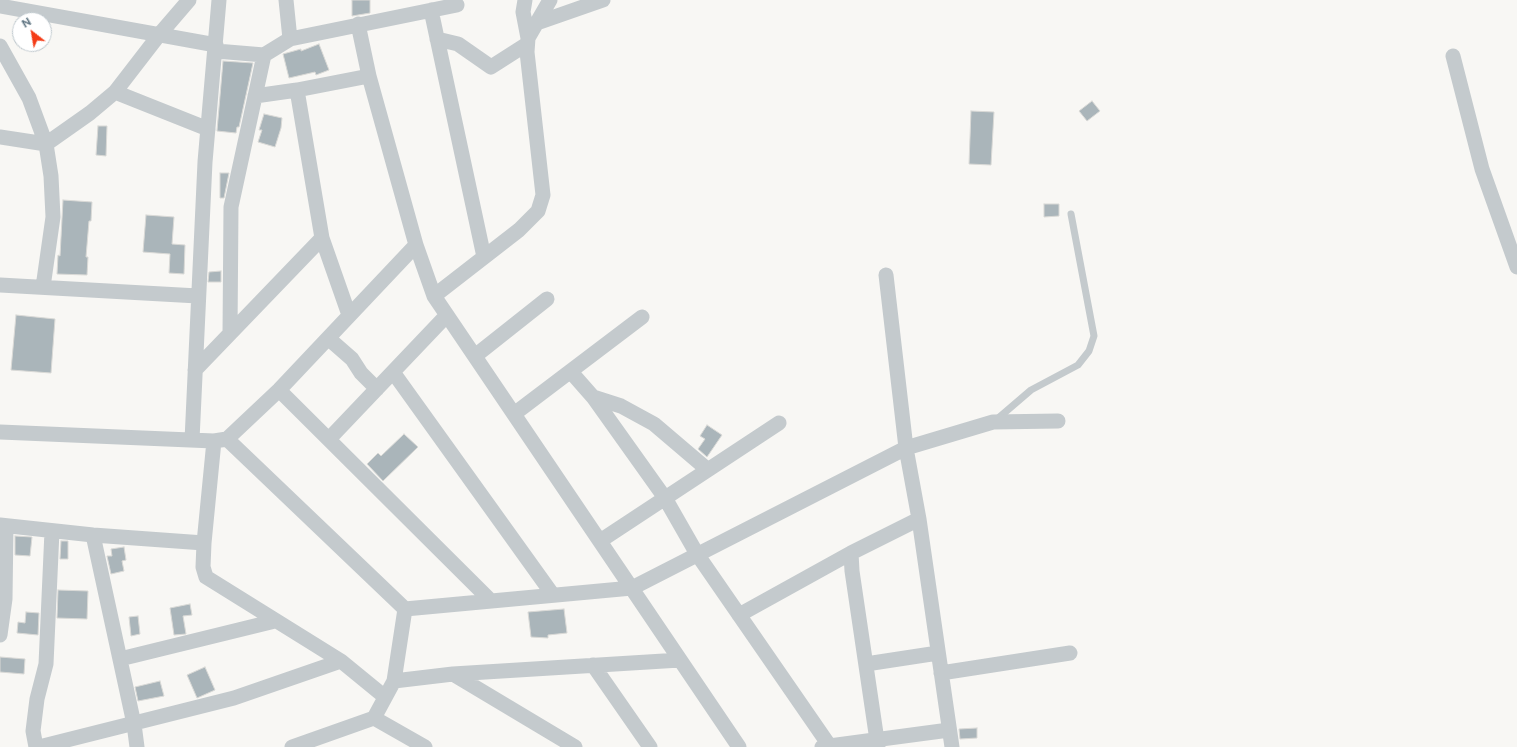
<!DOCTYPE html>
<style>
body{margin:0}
#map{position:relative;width:1517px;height:747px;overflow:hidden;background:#f8f7f4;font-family:"Public Sans",sans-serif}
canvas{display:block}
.north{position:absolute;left:12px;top:12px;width:40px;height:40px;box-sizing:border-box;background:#fff;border:1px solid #bfc8cd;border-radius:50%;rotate:329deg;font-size:11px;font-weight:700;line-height:16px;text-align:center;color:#5f7582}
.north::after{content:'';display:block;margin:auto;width:14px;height:18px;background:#f43c17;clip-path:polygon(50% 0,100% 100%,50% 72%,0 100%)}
</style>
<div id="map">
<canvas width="1517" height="747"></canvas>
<div class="north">N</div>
</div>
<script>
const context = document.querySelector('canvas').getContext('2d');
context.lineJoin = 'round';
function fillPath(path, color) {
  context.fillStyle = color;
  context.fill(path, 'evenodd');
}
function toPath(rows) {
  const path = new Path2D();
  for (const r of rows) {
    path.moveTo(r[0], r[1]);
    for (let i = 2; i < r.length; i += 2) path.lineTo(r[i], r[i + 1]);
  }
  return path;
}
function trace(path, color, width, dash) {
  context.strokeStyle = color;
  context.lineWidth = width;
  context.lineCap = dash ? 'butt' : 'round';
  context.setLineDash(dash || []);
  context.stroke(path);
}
const building = toPath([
 [352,0,370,0,370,13,352,16,352,0],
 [319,44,329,70,316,75,315,72,289,78,283,54,301,49,301,51,319,44],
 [223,61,253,63,239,127,237,127,236,133,217,131,223,61],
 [1092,101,1100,111,1087,121,1079,111,1092,101],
 [971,111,994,112,991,165,969,164,971,111],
 [264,114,282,118,281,128,275,147,258,142,262,130,259,130,264,114],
 [98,126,107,126,106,156,96,155,98,126],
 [220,173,229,173,224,198,220,198,220,173],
 [63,200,92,202,91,221,89,221,86,257,88,257,87,275,57,274,58,255,60,256,63,200],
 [1044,204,1059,204,1059,216,1044,217,1044,204],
 [146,215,174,217,172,244,185,245,184,274,169,273,170,254,143,252,146,215],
 [221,271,221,282,208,282,209,272,221,271],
 [16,315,55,319,51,373,11,370,16,315],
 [707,425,722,435,707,457,698,449,705,439,700,436,707,425],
 [404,434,418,447,383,481,367,464,378,453,381,456,404,434],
 [15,536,32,537,30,556,15,555,15,536],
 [61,541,68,541,68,559,60,559,61,541],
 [124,547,126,560,122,561,124,571,111,574,107,556,112,556,111,549,124,547],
 [58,590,88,591,87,619,57,618,58,590],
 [190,604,192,615,183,616,186,634,174,635,170,608,190,604],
 [564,609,567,633,548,635,548,638,531,637,528,612,564,609],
 [26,612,39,613,38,635,17,633,18,622,25,623,26,612],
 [138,616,140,634,131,636,129,617,138,616],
 [0,657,25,659,24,674,0,672,0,657],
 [205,667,215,690,197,698,187,675,205,667],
 [160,681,164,696,138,701,135,687,160,681],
 [977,728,977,738,960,739,959,729,977,728]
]);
fillPath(building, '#aab5ba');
trace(building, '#d9d9d6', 1);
trace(toPath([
 [996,420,1031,390,1078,365,1089,351,1094,336,1071,214]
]), '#c4cacd', 7);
trace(toPath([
 [286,0,290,39],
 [525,0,523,12,528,38],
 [0,6,216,45],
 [431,10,484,257],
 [537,23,603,0],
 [358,24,369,76,416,245,434,296,739,747],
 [437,39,458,44,491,67,527,44],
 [0,46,29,98,46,144,51,176,53,217,43,287],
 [216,51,264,55,290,39,457,5],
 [1453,56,1482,169,1517,267],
 [297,90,322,238,349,315],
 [115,92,208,129],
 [255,96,297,90,369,76],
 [0,137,46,144,90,113,115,92,159,35,189,0],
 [886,275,906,448,919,519,952,747],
 [0,285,198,296],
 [434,296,519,230,538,211,543,195,527,52,528,38,550,0],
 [230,333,231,207,264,55],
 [328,338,352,359,361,373,377,389],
 [475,356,547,299],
 [195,370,322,238],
 [393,372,553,595],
 [571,372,593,397,665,498,697,554,829,745],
 [279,390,491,601],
 [593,397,621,406,654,424,708,470],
 [514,414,642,317],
 [0,432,214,441,227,439,279,390,416,245],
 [227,439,405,609,632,588,906,448,993,422,1058,421],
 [329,439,447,315],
 [192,440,205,162,219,0],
 [214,441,204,543,203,567,206,577,341,661,385,697],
 [0,525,93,535,204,543],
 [93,535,134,724,137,747],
 [600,541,779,423],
 [739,615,851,553],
 [0,635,5,599,6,526],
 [120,659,275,621],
 [866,664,938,653],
 [593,665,650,747],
 [941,673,1070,653],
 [453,674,575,747],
 [394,681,453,674,680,660],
 [374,718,425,747],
 [36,747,33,731,37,699,46,664,52,531],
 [39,747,234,698,341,661],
 [292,747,374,718,394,681,405,609],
 [822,747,949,730],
 [878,747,852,571,851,553,919,519]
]), '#c4cacd', 15);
</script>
